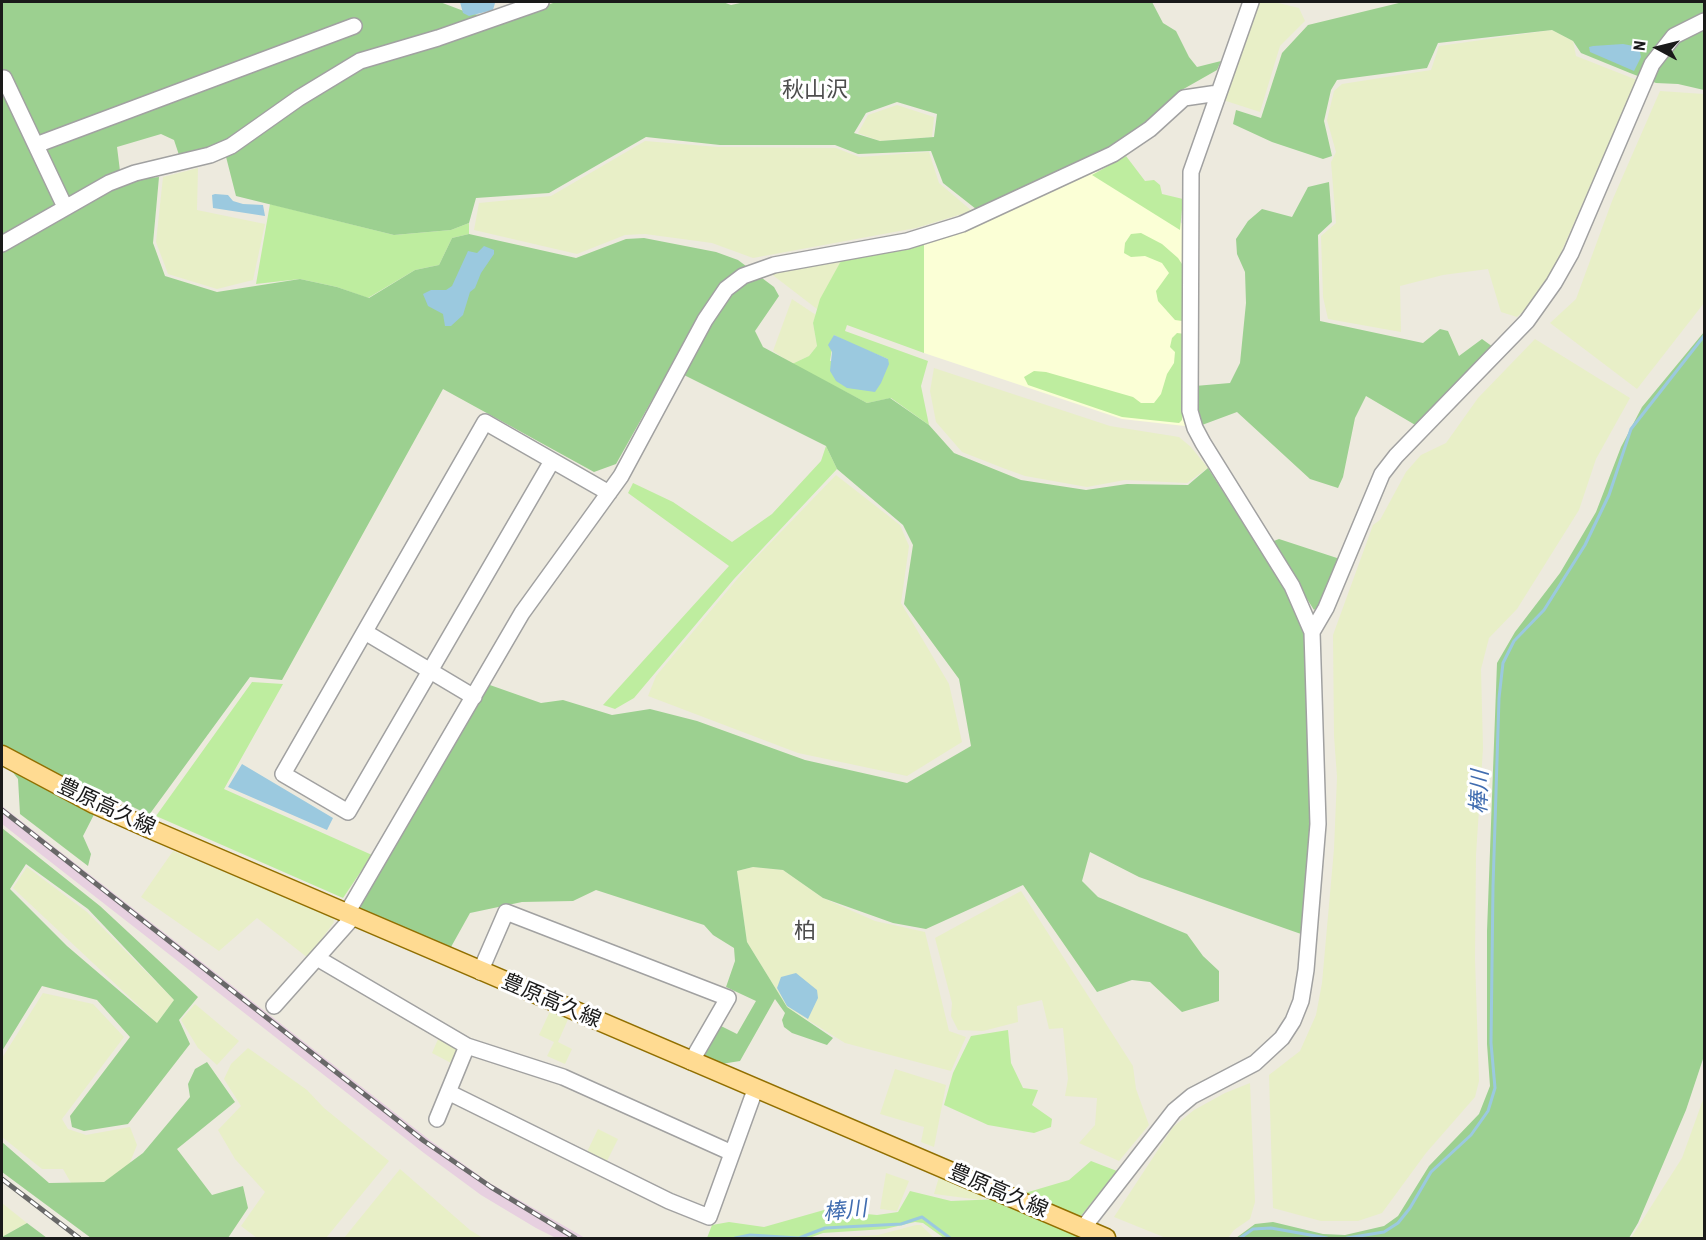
<!DOCTYPE html>
<meta charset="utf-8">
<style>
body{margin:0}
#map{position:relative;width:1706px;height:1240px;overflow:hidden;background:#edeade;font-family:"Roboto Condensed",sans-serif}
canvas{display:block}
.frame{position:absolute;inset:0;border:3px solid #1a1a1a;pointer-events:none}
.north{position:absolute;left:1628px;top:18px;width:60px;height:60px;-webkit-text-stroke:4px #fff;paint-order:stroke;rotate:277deg;font-size:16px;font-weight:700;line-height:24px;text-align:center;color:#1a1a1a}
.north::after{content:'';display:block;margin:auto;width:21px;height:27px;background:#1a1a1a;clip-path:polygon(50% 0,100% 100%,50% 72%,0 100%)}
</style>
<div id="map">
<canvas width="1706" height="1240"></canvas>
<div class="frame"></div>
<div class="north">N</div>
</div>
<script>
const context = document.querySelector('canvas').getContext('2d');
context.lineJoin = 'round';
function fillPath(path, color) {
  context.fillStyle = color;
  context.fill(path, 'evenodd');
}
function toPath(rows) {
  const path = new Path2D();
  for (const r of rows) {
    path.moveTo(r[0], r[1]);
    for (let i = 2; i < r.length; i += 2) path.lineTo(r[i], r[i + 1]);
  }
  return path;
}
function trace(path, color, width, dash) {
  context.strokeStyle = color;
  context.lineWidth = width;
  context.lineCap = dash ? 'butt' : 'round';
  context.setLineDash(dash || []);
  context.stroke(path);
}
function drawText(font, color, halo, rows, align = 'center') {
  context.font = font + ' "Roboto Condensed","Noto Sans JP",sans-serif';
  context.lineWidth = 6;
  context.setLineDash([]);
  context.textBaseline = 'middle';
  context.strokeStyle = halo;
  context.fillStyle = color;
  for (const [text, x, y, turn = 0] of rows) {
    context.save();
    context.translate(x, y);
    context.rotate((+turn || 0) * Math.PI / 180);
    context.textAlign = isNaN(turn) ? turn : align;
    if (halo) context.strokeText(text, 0, 0);
    context.fillText(text, 0, 0);
    context.restore();
  }
}
fillPath(toPath([
 [2,806,431,1141,490,1183,585,1238,556,1238,536,1228,481,1195,424,1153,2,824]
]), '#e7d0e0');
fillPath(toPath([
 [1096,171,1186,226,1183,237,1187,424,1185,426,1122,419,924,353,924,244,963,232]
]), '#fbffd6');
fillPath(toPath([
 [1257,2,1274,2,1299,8,1305,21,1280,46,1260,112,1223,100],
 [1552,30,1573,41,1576,56,1637,80,1553,271,1530,305,1517,317,1501,312,1488,269,1443,275,1400,286,1401,332,1328,319,1323,297,1321,236,1336,223,1331,162,1336,152,1327,120,1334,91,1342,84,1431,70,1439,46],
 [1660,91,1704,94,1704,303,1637,389,1550,323,1576,299,1612,201],
 [897,105,934,117,932,137,880,141,858,133,868,115],
 [645,141,718,147,836,148,859,157,929,152,939,183,972,211,916,228,753,258,712,243,645,234,625,235,577,254,474,230,479,203,551,196],
 [198,168,197,210,265,224,253,280,217,289,168,274,156,242,163,177],
 [842,259,817,309,770,273],
 [792,299,816,315,813,323,817,346,809,356,792,364,773,351],
 [1535,339,1630,398,1596,459,1579,510,1517,609,1489,638,1481,669,1483,748,1476,855,1475,959,1479,1081,1475,1097,1426,1153,1382,1213,1358,1221,1321,1221,1273,1208,1269,1075,1300,1051,1316,1015,1322,983,1334,849,1337,777,1334,736,1333,635,1373,525,1380,520,1406,472,1421,455,1446,443,1478,398],
 [934,368,1110,426,1179,437,1191,447,1208,468,1187,483,1125,480,1087,487,1025,476,1003,468,962,452,936,422,930,391],
 [836,475,900,525,909,546,901,603,949,684,962,742,907,776,798,753,648,696,656,676,749,565],
 [173,851,332,916,334,922,308,958,257,918,219,951,141,897],
 [27,867,87,912,174,1000,157,1023,13,888],
 [753,867,783,870,823,898,875,921,925,932,949,1031,966,1037,951,1071,845,1043,787,1007,747,942,737,871],
 [1021,891,1133,1066,1136,1089,1149,1125,1119,1161,1079,1143,1095,1125,1097,1098,1065,1096,1068,1079,1063,1028,1049,1029,1042,1000,1017,1006,1018,1022,983,1031,958,1030,951,1016,952,1003,935,938],
 [43,993,93,1004,124,1037,62,1119,68,1129,86,1135,130,1127,137,1145,129,1165,104,1182,71,1183,63,1169,42,1169,2,1137,2,1058],
 [195,1004,239,1041,217,1065,198,1048,181,1020],
 [551,1009,569,1017,558,1042,572,1049,565,1064,547,1056,554,1042,539,1035],
 [439,1037,460,1050,453,1064,432,1053],
 [248,1048,307,1090,324,1108,389,1161,326,1238,257,1238,241,1226,265,1192,235,1159,218,1130,241,1106,224,1079,231,1064],
 [895,1069,946,1085,934,1147,921,1142,924,1127,880,1114],
 [1250,1083,1255,1202,1250,1219,1234,1230,1228,1238,1166,1238,1114,1217,1173,1127,1194,1110,1225,1093],
 [1704,1097,1704,1238,1631,1238,1682,1158],
 [598,1129,618,1139,606,1163,586,1154],
 [400,1169,470,1230,483,1238,344,1238],
 [886,1173,909,1181,897,1211,880,1209],
 [939,1177,983,1194,981,1200,934,1194],
 [2,1203,27,1223,2,1237],
 [916,1225,921,1225,934,1238,827,1238,878,1235]
]), '#e8efc7');
fillPath(toPath([
 [1126,156,1145,181,1154,180,1160,185,1162,194,1183,199,1180,230,1092,175],
 [270,204,394,235,451,230,469,223,469,234,452,238,439,265,415,270,368,298,337,287,300,279,256,284],
 [1141,233,1162,244,1178,258,1182,264,1182,321,1175,320,1158,301,1156,291,1169,273,1162,263,1145,256,1131,257,1124,253,1125,243,1131,234],
 [924,244,924,353,847,325,845,331,928,361,921,386,929,425,891,398,867,403,792,364,809,356,817,346,813,323,820,299,842,259],
 [834,335,849,343,888,359,830,361],
 [1177,333,1185,334,1185,372,1182,420,1179,423,1122,417,1028,385,1024,377,1034,371,1046,372,1133,397,1141,403,1154,403,1161,394,1167,374,1174,363,1175,352,1170,347,1172,338],
 [826,446,837,469,734,579,634,698,615,709,603,705,729,566,628,493,633,483,673,502,732,542,772,514,821,461],
 [252,682,283,684,224,789,372,855,343,898,156,816],
 [1008,1030,1011,1063,1023,1088,1038,1090,1032,1105,1052,1119,1051,1127,1034,1133,988,1125,944,1105,953,1073,971,1036],
 [1091,1161,1117,1171,1080,1217,1025,1193,1069,1180],
 [910,1191,951,1201,1001,1199,1088,1238,944,1238,923,1223,915,1222,885,1229,823,1233,809,1238,707,1238,712,1225,729,1222,764,1227,824,1210,877,1215,898,1212]
]), '#beed9f');
fillPath(toPath([
 [2,2,440,2,469,13,505,20,553,3,569,2,723,2,731,5,745,2,1152,2,1163,23,1176,31,1189,57,1197,67,1221,61,1217,70,1180,91,1146,123,1110,148,976,209,943,183,931,151,858,154,835,145,720,145,646,137,549,193,476,198,469,223,451,230,394,235,236,196,223,145,180,158,174,140,161,134,117,147,120,171,139,179,159,177,153,243,165,276,217,292,300,279,337,287,369,298,415,270,439,265,452,238,469,234,576,258,626,239,644,238,716,252,738,260,774,287,779,296,755,331,763,347,867,403,890,398,929,425,954,453,1021,480,1086,490,1127,484,1188,485,1208,468,1289,595,1306,639,1311,815,1301,934,1139,877,1090,852,1082,881,1098,897,1187,934,1203,956,1219,971,1219,1001,1182,1012,1150,982,1132,980,1097,992,1023,885,926,929,893,923,823,898,783,870,753,867,737,871,747,942,787,1007,833,1038,827,1045,792,1033,784,1027,782,1020,785,1013,775,999,740,1061,715,1065,699,1059,717,1024,737,1034,756,1001,726,987,735,961,734,948,713,935,704,925,596,890,573,901,522,902,470,913,451,947,358,908,487,684,541,703,563,700,612,715,650,709,697,721,805,760,907,783,971,746,959,679,904,604,913,545,903,525,837,469,826,446,670,368,616,464,594,472,443,389,282,680,250,677,149,815,105,793,83,836,91,854,88,866,20,814,18,779,2,758],
 [897,102,937,114,934,137,880,141,854,133,866,113],
 [1403,2,1704,2,1704,90,1678,84,1656,83,1630,73,1581,53,1573,41,1552,30,1438,43,1427,68,1337,80,1331,90,1324,121,1332,156,1323,159,1272,142,1233,124,1236,110,1261,118,1282,53,1308,25],
 [1329,182,1332,222,1318,235,1320,321,1423,343,1440,329,1448,331,1459,356,1482,339,1493,347,1417,426,1366,396,1355,418,1343,477,1338,488,1310,479,1237,412,1202,425,1195,412,1195,386,1230,383,1240,363,1246,303,1245,272,1237,254,1236,239,1248,221,1262,209,1292,217,1308,187],
 [1704,332,1704,1056,1686,1110,1638,1223,1629,1238,1236,1238,1255,1224,1273,1222,1323,1234,1345,1235,1384,1226,1398,1216,1429,1166,1479,1114,1490,1086,1487,1044,1487,931,1497,663,1515,632,1560,573,1596,512,1621,447,1642,407],
 [1279,539,1340,559,1319,606,1314,610,1271,542],
 [2,828,100,906,198,997,179,1020,190,1044,128,1124,84,1131,72,1127,70,1116,130,1037,97,1000,42,986,2,1051],
 [26,864,88,909,174,1000,157,1023,67,946,10,889],
 [207,1062,235,1102,177,1149,212,1195,243,1186,248,1208,228,1238,91,1238,2,1172,2,1142,49,1183,104,1182,143,1153,190,1097,188,1084,195,1069],
 [27,1223,47,1238,2,1238,2,1237]
]), '#9cd090');
fillPath(toPath([
 [460,2,495,2,495,3,493,10,469,16,463,13],
 [1623,44,1639,47,1641,57,1634,71,1590,52,1589,47,1593,46],
 [215,194,228,195,233,201,243,204,263,205,265,216,213,208,212,195],
 [484,246,494,250,494,254,481,273,475,288,470,292,463,315,451,326,445,326,443,314,428,306,423,294,431,290,446,290,452,286,468,251,477,253],
 [834,335,888,359,889,364,881,383,875,392,847,388,836,381,830,371,832,352,828,345],
 [242,764,333,818,327,830,228,787],
 [796,973,817,990,818,998,808,1019,787,1006,777,988,781,977]
]), '#9bc9df');
trace(toPath([
 [735,1238,750,1235,799,1238,825,1228,901,1224,922,1217,950,1238],
 [1240,1238,1253,1229,1271,1228,1327,1238],
 [1347,1238,1384,1232,1398,1223,1410,1208,1431,1172,1471,1135,1488,1111,1495,1088,1491,1043,1493,886,1499,698,1503,663,1514,641,1544,610,1585,545,1609,495,1631,429,1704,336]
]), '#9bc9df', 3);
const minor = toPath([
 [4,78,65,207],
 [36,145,354,26],
 [2,244,109,183,135,173,210,155,231,146,299,98,360,61,438,38,541,2],
 [552,461,348,812,283,774,485,422,609,493],
 [365,632,474,697],
 [1312,632,1326,608,1382,474,1396,456,1527,321,1554,283,1571,253,1652,64,1674,36,1704,21],
 [347,913,522,613,621,476,705,320,726,289,743,276,774,265,907,241,962,224,1113,154,1150,129,1184,98,1218,93],
 [317,958,467,1046,563,1077,732,1153],
 [480,972,506,912,728,998,691,1062],
 [274,1006,354,916],
 [448,1092,669,1201,709,1217,755,1090],
 [437,1119,467,1046],
 [1083,1228,1174,1111,1192,1096,1255,1063,1282,1038,1293,1021,1301,1001,1306,970,1318,824,1312,632,1292,586,1203,443,1195,428,1190,411,1191,172,1251,2]
]);
const major = toPath([
 [2,755,94,804,148,828,1106,1238]
]);
trace(minor, '#a1a1a1', 18);
trace(major, '#916f00', 21);
trace(minor, '#fff', 15);
trace(major, '#ffdb92', 18);
const rail = toPath([
 [2,810,424,1141,491,1187,575,1238],
 [2,1179,79,1238]
]);
trace(rail, '#686868', 5);
trace(rail, '#fff', 3, [9]);
drawText('21px', '#1a1a1a', '#fff', [
 ["豊原高久線",106,808,25],
 ["豊原高久線",551,1002,23],
 ["豊原高久線",998,1192,23]
]);
drawText('22px', '#4d4d4d', '#fff', [
 ["秋山沢",815,91],
 ["柏",805,932]
]);
drawText('italic 22px', '#416db0', '#fff', [
 ["棒川",1481,792,-88],
 ["棒川",845,1212,-6]
]);
</script>
